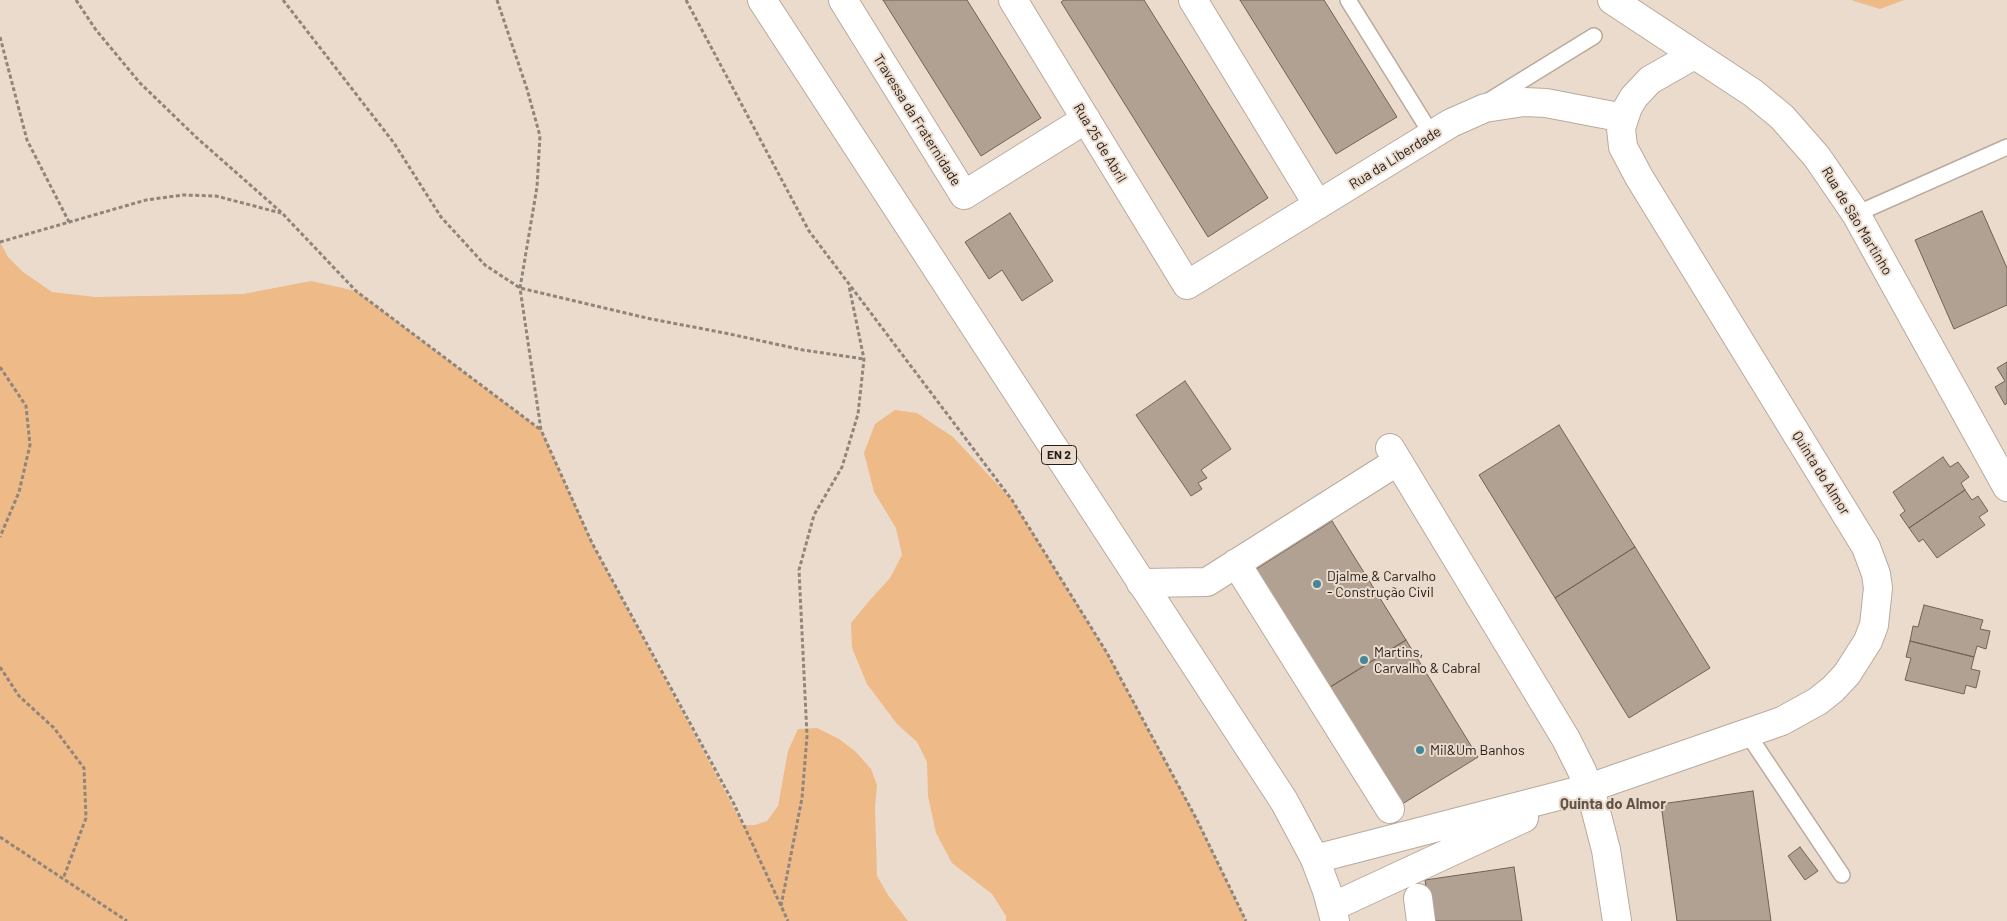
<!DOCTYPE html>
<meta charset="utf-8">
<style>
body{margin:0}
canvas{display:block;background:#ebdbcd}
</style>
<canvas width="2007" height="921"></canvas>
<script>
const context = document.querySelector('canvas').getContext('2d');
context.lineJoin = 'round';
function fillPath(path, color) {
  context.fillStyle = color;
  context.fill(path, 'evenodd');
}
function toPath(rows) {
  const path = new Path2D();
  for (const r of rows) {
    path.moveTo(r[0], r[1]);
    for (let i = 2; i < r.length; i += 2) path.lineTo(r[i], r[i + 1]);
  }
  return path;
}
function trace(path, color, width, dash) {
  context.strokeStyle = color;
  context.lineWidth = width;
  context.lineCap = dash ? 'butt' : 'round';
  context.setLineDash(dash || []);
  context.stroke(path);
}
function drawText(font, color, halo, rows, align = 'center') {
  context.font = font + ' Barlow,sans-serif';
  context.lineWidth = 4;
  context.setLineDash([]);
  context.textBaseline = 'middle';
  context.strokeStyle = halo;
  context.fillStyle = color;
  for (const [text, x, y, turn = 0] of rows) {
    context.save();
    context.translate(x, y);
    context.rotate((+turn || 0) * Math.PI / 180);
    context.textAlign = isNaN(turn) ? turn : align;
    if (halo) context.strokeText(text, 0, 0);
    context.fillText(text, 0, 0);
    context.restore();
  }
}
fillPath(toPath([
 [1851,0,1904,0,1880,9],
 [0,242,8,257,23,272,52,292,95,297,243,294,311,281,356,291,541,430,592,543,743,825,755,825,767,821,778,806,788,751,798,729,817,728,839,739,856,752,871,769,877,785,875,808,877,876,888,895,908,921,0,921],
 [895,410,917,413,953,437,1012,500,1107,653,1197,820,1246,921,1006,921,1006,916,992,894,952,863,936,833,928,796,927,762,917,742,897,724,867,684,852,648,851,623,870,600,890,578,902,555,896,528,874,492,864,453,875,424]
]), '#eeba87');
const building = toPath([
 [883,0,967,0,1041,118,981,156,883,0],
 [1064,0,1144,0,1268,198,1208,237,1061,2,1064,0],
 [1240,0,1324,0,1397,117,1336,154,1240,0],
 [1982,211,2007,268,2007,305,1954,329,1915,240,1982,211],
 [1010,213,1053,281,1022,301,1002,270,989,279,965,242,1010,213],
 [2007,362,2007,403,2005,405,1995,387,2005,381,1997,368,2007,362],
 [1185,381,1231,449,1201,470,1207,478,1198,483,1202,489,1191,496,1136,415,1185,381],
 [1559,425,1635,547,1555,598,1479,475,1559,425],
 [1943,457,1950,467,1958,462,1969,477,1961,483,1965,490,1909,528,1900,515,1905,511,1893,492,1943,457],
 [1965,490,1972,500,1978,496,1988,511,1979,517,1985,525,1937,558,1923,539,1919,542,1909,528,1965,490],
 [1332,521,1406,640,1327,689,1253,571,1332,521],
 [1635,547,1710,668,1629,718,1555,598,1635,547],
 [1924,605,1983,620,1980,629,1990,631,1986,649,1977,646,1974,657,1910,641,1913,626,1918,627,1924,605],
 [1406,640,1478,757,1399,806,1327,689,1406,640],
 [1910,641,1974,657,1971,669,1980,671,1976,688,1966,685,1964,694,1905,680,1911,658,1906,657,1910,641],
 [1753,791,1771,921,1677,921,1661,804,1753,791],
 [1800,847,1818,871,1805,880,1788,856,1800,847],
 [1514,867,1522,921,1431,921,1425,880,1514,867]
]);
fillPath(building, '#b0a193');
trace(building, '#706356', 1);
const lane = toPath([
 [1348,0,1432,135],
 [1487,102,1594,36],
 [1856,214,2007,147],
 [1747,733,1842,875]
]);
const street = toPath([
 [843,0,964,195,1086,119],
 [1013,0,1187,285,1451,123,1485,108,1524,102,1546,103,1624,118],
 [1193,0,1318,205],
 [1612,0,1753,93,1782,117,1817,157,1856,214,2007,487],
 [1390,448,1566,739,1582,771,1593,800,1606,850,1617,921],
 [1236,563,1390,809],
 [1141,583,1207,582,1398,461],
 [1315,859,1589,788,1782,721,1818,701,1833,689,1847,674,1868,641,1874,625,1878,588,1876,574,1866,547,1639,177,1623,147,1621,128,1628,107,1634,97,1650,80,1694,55],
 [1418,898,1421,921],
 [1332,907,1524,818]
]);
const primary = toPath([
 [762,0,1284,801,1315,859,1327,891,1335,921]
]);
trace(lane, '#b9aa9c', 18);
trace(street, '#b9aa9c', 30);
trace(primary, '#b9aa9c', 30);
trace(toPath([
 [76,0,96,30,140,83,197,138,282,213,356,291,541,430],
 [283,0,394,143,441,217,485,265,520,288,651,319,725,333,803,350,864,359],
 [497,0,527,89,540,136,537,187,520,288,541,430,592,543,734,804,788,921],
 [686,0,809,231,1012,500,1107,653,1197,820,1246,921],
 [0,37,27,140,69,222],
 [0,242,146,200,183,195,216,196,281,213],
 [0,367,26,406,30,445,19,492,0,537],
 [0,667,19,696,54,728,84,768,86,818,63,879],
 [0,837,127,921],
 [781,906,802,798,807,736,799,570,814,515,842,467,858,414,864,359,849,286]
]), '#90857b', 3, [4, 2.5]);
trace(lane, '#fff', 15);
trace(street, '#fff', 28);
trace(primary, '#fff', 28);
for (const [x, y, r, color] of [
 [1317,584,5,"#448797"],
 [1364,660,5,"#448797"],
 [1420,750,5,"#448797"]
]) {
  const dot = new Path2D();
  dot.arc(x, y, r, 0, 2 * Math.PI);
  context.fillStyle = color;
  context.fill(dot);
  trace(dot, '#ebdbcd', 2);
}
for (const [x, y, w] of [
 [1059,455,35]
]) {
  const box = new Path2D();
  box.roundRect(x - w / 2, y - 9.5, w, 19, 4);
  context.fillStyle = '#ebdbcd';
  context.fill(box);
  trace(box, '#241e19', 1);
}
drawText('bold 12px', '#241e19', null, [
 ["EN 2",1059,455]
]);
drawText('14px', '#241e19', '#ebdbcd', [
 ["Travessa da Fraternidade",917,120,58],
 ["Rua 25 de Abril",1100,143,59],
 ["Rua da Liberdade",1395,158,-32],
 ["Rua de São Martinho",1857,221,59],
 ["Quinta do Almor",1821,473,58]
]);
drawText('14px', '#241e19', '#ebdbcd', [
 ["Djalme & Carvalho",1327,576],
 ["- Construção Civil",1327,592],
 ["Martins,",1374,652],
 ["Carvalho & Cabral",1374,668],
 ["Mil&Um Banhos",1430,750]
], 'left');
drawText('bold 15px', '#605347', '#ebdbcd', [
 ["Quinta do Almor",1613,804]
]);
</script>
